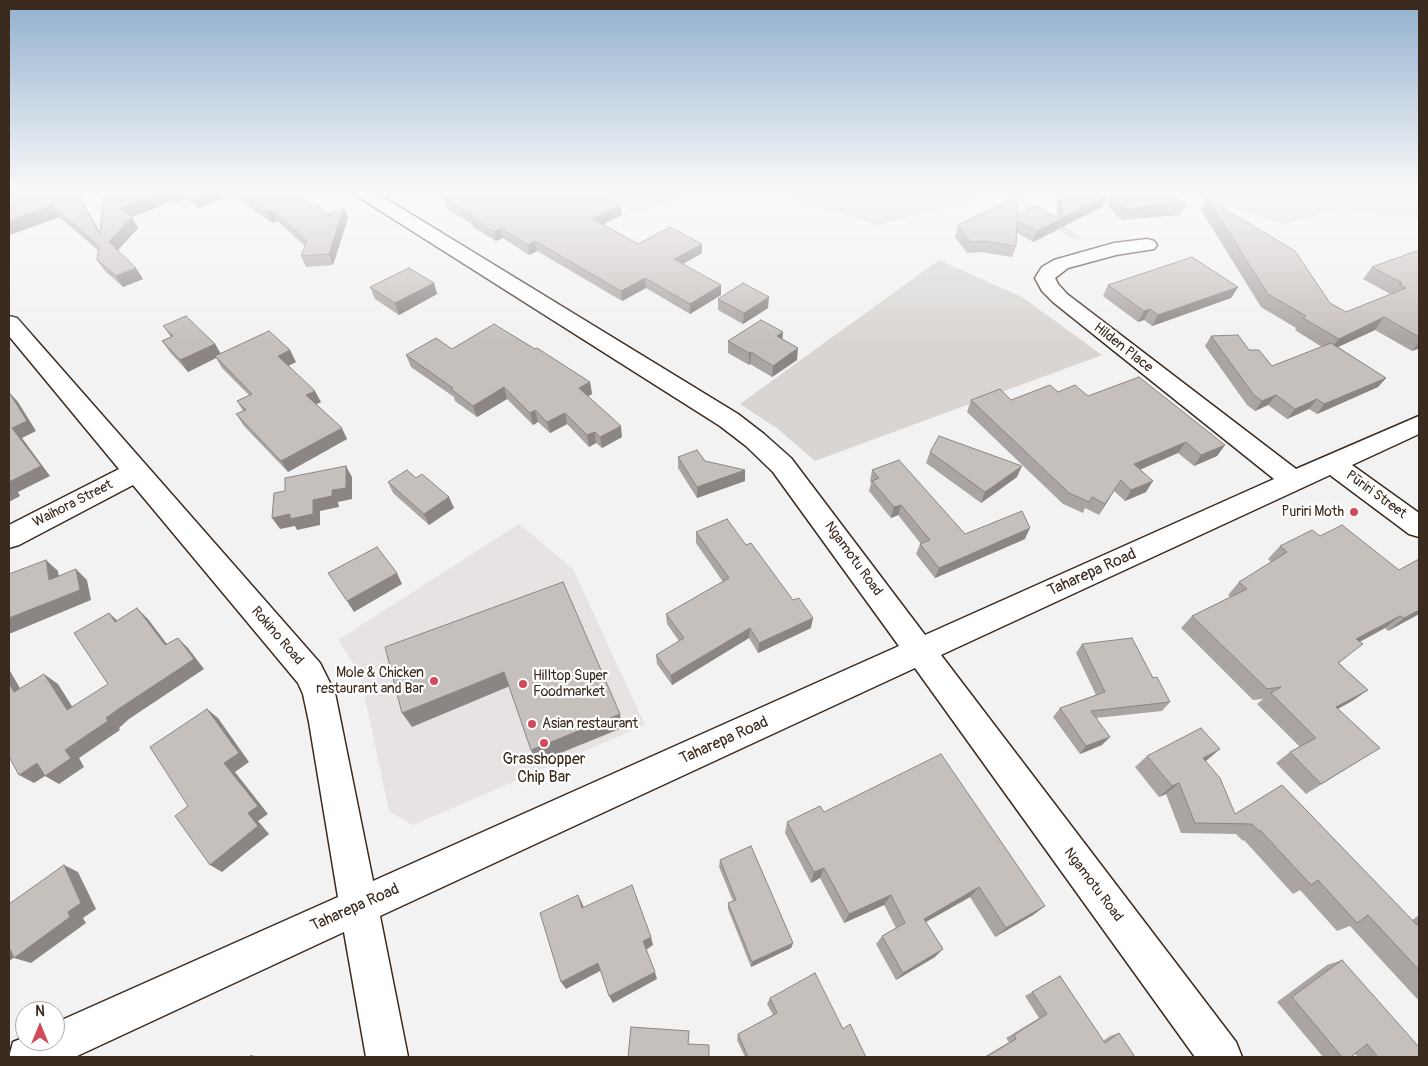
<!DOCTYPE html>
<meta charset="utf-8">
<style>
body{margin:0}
#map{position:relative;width:1428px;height:1066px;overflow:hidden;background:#f3f2f2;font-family:Pangolin,sans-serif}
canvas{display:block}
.frame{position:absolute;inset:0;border:10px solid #3b2a1e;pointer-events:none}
.north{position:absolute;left:15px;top:1001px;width:50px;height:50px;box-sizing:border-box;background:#fff;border:1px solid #b1aaa5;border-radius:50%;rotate:0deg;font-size:14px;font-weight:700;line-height:20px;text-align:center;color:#3b2a1e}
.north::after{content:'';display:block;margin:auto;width:18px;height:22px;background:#d1495b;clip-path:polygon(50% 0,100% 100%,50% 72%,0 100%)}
</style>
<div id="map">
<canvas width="1428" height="1066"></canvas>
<div class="frame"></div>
<div class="north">N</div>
</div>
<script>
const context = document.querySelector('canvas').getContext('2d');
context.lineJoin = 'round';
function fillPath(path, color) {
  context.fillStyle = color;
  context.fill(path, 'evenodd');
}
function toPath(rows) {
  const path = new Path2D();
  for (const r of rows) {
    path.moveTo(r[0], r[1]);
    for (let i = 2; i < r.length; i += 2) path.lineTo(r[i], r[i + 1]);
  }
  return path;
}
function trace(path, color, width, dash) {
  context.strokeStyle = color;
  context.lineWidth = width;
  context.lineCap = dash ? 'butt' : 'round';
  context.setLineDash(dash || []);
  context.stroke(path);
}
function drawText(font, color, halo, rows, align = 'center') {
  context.font = font + ' Pangolin,sans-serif';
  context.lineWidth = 4.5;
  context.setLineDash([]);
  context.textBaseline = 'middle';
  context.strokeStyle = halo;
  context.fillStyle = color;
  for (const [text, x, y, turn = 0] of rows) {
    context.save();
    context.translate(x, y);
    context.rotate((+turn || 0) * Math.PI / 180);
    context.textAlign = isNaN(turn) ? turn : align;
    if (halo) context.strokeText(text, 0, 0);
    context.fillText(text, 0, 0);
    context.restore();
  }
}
fillPath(toPath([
 [519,524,573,569,645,725,413,825,389,811,360,674,338,640]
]), '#e6e3e2');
fillPath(toPath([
 [595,192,707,192,635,212],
 [773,192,1013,192,1082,238,1074,240,1003,192,878,225],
 [1179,192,1419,192,1419,218,1340,209,1284,224],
 [939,260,1022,297,1102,355,815,461,778,429,740,404]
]), '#d8d5d2');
const minor = toPath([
 [354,192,375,192,738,414,764,434,791,458,925,635,1274,479,1053,302,1042,291,1035,278,1042,267,1054,260,1114,243,1147,239,1154,241,1157,245,1154,249,1116,255,1068,268,1055,278,1058,284,1067,294,1296,469,1419,416,1419,434,1352,465,1419,513,1419,537,1409,534,1330,475,941,655,1236,1042,1242,1057,1195,1057,915,668,380,916,408,1057,366,1057,344,932,75,1057,9,1057,13,1042,25,1037,25,1041,55,1041,55,1023,338,897,309,722,303,694,298,683,133,485,19,545,9,548,9,525,119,469,9,336,9,316,17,318,320,663,335,693,373,881,899,646,773,472,746,446,720,426,357,196,354,192]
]);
trace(minor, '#3b2a1e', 3);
fillPath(minor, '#fff');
fillPath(toPath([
 [9,192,77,192,100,232,104,192,291,192,309,204,328,214,348,218,333,265,306,267,301,256,305,246,277,221,272,223,232,195,199,208,186,199,178,202,175,200,131,217,138,228,118,250,143,279,123,287,105,271,97,260,98,250,59,217,10,235,9,234],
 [436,192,576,192,622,215,603,224,638,244,702,244,702,253,683,264,721,295,690,314,646,288,622,301,537,251,529,255,503,238,496,241,473,227,472,224,446,208,443,198,445,197],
 [1060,192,1074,192,1102,207,1058,229,1058,228,1057,230,1033,242,1017,233,1016,246,1012,257,981,252,967,253,955,237,958,225,1018,214,1057,217,1057,201],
 [1111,194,1186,204,1180,215,1122,220,1107,205],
 [1207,198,1330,303,1346,312,1390,294,1363,279,1372,267,1419,252,1419,351,1417,349,1412,351,1375,330,1338,347,1386,378,1378,387,1317,414,1309,409,1287,419,1268,405,1255,411,1247,405,1205,346,1211,336,1249,350,1272,366,1322,347,1295,330,1296,328,1261,307,1201,210],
 [434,283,437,294,399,315,375,299,370,287],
 [1108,285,1238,287,1231,298,1152,326,1144,320,1138,322,1103,296],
 [718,299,768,308,743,324,718,310],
 [163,326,215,344,221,354,296,362,288,366,321,402,316,404,347,439,288,472,244,426,236,414,243,411,237,401,249,395,222,368,216,358,188,372,170,352,162,341,171,337],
 [783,339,797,360,772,377,750,364,749,365,728,353,728,341],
 [452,349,535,349,590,382,592,394,588,396,622,437,602,448,596,443,589,447,567,424,550,433,538,422,533,425,507,399,477,417,455,401,454,397,411,367,406,355],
 [1058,392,1225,445,1217,456,1194,466,1178,453,1140,470,1146,492,1125,501,1114,491,1099,515,1085,508,1083,513,1063,504,967,412,971,400,1011,400],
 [930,452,1017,477,981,503,926,463],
 [678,457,705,461,745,481,697,498,678,468],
 [872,470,965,534,1025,539,935,578,916,554,920,544,921,544,898,515,891,518,869,491,871,483,870,481],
 [416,478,449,497,454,508,429,525,393,493,388,482],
 [696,532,746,545,811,628,758,653,749,638,672,685,657,664,656,655,679,641,667,624,666,614,723,582,696,543],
 [1280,546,1419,614,1388,631,1385,628,1360,642,1348,656,1339,663,1368,690,1352,701,1338,709,1380,748,1306,794,1276,763,1290,752,1300,747,1257,704,1263,699,1253,700,1181,628,1192,616,1230,597,1228,595,1239,582,1271,562,1268,559],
 [1082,644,1153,678,1170,702,1162,711,1096,718,1102,745,1080,754,1053,717,1060,708,1096,695,1076,653],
 [1147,756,1205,761,1235,814,1282,785,1412,920,1419,915,1419,1001,1350,926,1337,931,1300,890,1293,894,1244,840,1243,841,1236,834,1181,833,1166,794,1159,797,1135,767],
 [824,812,1045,906,1033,915,995,937,970,897,926,922,935,957,896,980,876,944,882,936,896,928,884,905,844,923,820,878,811,883,785,833,787,822],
 [720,860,793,943,791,948,751,967,728,909,728,903,733,901,719,867],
 [1342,960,1419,1057,1358,1057,1355,1054,1351,1057,1323,1057,1277,1002,1327,965],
 [1060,976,1103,1041,1110,1036,1119,1033,1135,1057,984,1057,1009,1042,1006,1038,1039,1018,1025,996],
 [770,998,843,1029,866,1057,745,1057,737,1040,738,1034,773,1015,767,1004]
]), '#aaa5a3');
fillPath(toPath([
 [76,192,77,192,107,245,100,234],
 [162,192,170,192,175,200,127,219,120,208],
 [172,192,182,192,186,199,178,202],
 [208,192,231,192,232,195,199,208,193,198],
 [1107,196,1102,207,1058,229,1062,218],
 [621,205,622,215,594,229,593,219],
 [52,206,59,217,10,235,9,234,9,221],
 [344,208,348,218,333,265,329,254],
 [272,210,277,221,272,223,267,212],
 [132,217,138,228,116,252,109,242],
 [1061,219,1057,230,1033,242,1037,231],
 [501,228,503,238,496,241,494,232],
 [535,241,537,251,529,255,528,245],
 [702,244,702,253,674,269,674,259],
 [136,268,143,279,123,287,116,276],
 [645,278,646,288,622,301,621,291],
 [434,283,437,294,399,315,395,303],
 [721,285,721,295,690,314,690,304],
 [1238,287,1231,298,1152,326,1158,315],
 [769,297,768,308,743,324,744,313],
 [1150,309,1144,320,1138,322,1144,311],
 [1384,317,1375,330,1329,351,1339,339],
 [783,332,782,344,777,336],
 [1419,343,1419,346,1417,349,1412,351],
 [215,344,222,356,215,356,216,358,188,372,180,360],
 [798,348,797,360,772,377,773,366],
 [290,350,296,362,284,368,278,356],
 [751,352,750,364,749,365,749,353],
 [1386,378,1378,387,1317,414,1324,404],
 [590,382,592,394,581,400,579,388],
 [504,387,507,399,477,417,473,406],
 [315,391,321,402,312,406,306,395],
 [9,392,18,402,36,431,22,438,50,476,18,492,20,496,9,502,9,482,12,428],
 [1276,395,1268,405,1255,411,1262,401],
 [1317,399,1309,409,1287,419,1295,409],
 [535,410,538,422,533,425,530,413],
 [565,413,567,424,550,433,547,422],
 [621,426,622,437,602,448,600,437],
 [342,428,347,439,288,472,281,461],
 [595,432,596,443,589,447,587,435],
 [1186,442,1178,453,1127,475,1134,464],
 [1225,445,1217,456,1194,466,1201,455],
 [346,466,352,477,352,499,338,502,339,507,320,511,320,525,297,530,295,526,280,529,272,518,313,500,332,490],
 [1022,466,1017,477,981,503,985,492],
 [745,470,745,481,697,498,697,487],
 [1121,480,1114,491,1099,515,1105,504],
 [1153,481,1146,492,1125,501,1131,490],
 [449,497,454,508,429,525,424,514],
 [901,505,898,515,891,518,894,507],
 [1030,528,1025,539,935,578,939,568],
 [46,560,58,571,61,590,49,580],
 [76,569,87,580,91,600,9,634,9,618],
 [397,573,402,584,354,612,347,601],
 [137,608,148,619,176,656,165,645],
 [1419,610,1419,614,1388,631,1404,618],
 [109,613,120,623,115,622],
 [1400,616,1385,628,1342,651,1356,639],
 [813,618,811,628,758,653,759,643],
 [750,628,749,638,672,685,671,675],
 [178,638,188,648,204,669,129,719,119,728,120,730,79,758,84,767,59,784,45,776,34,783,19,775,37,763,65,750,106,718],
 [9,670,10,671,28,702,14,692,9,683],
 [504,672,510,686,412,727,402,713],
 [44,674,58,684,80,719,67,710],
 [1368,690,1352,701,1321,718,1336,707],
 [207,709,218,718,249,762,235,772,268,814,258,821,269,834,222,872,210,865,224,763],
 [620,714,622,728,536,763,531,750],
 [1110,737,1102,745,1080,754,1086,746],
 [1220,749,1206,761,1189,770,1203,758],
 [1179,783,1166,794,1159,797,1172,786],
 [64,865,78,872,96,909,83,918,86,923,31,963,14,958],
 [824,868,820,878,811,883,814,872],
 [979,887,970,897,917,927,924,919],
 [578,895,583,905,587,918,582,908],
 [891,895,884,905,844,923,849,914],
 [1045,906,1033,915,995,937,1006,928],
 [651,937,653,945,646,950,643,941],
 [793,943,791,948,751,967,752,962],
 [9,944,25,950,9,961],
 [943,949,935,957,896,980,903,973],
 [598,963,602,970,566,989,561,982],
 [655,972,657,979,613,1003,609,996],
 [250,1055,260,1057,250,1057]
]), '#8b8684');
const building = toPath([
 [9,192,76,192,100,234,104,192,162,192,120,208,132,217,109,242,136,268,116,276,97,260,99,246,52,206,9,221,9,192],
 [185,192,208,192,193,198,185,192],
 [238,192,291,192,309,204,313,202,328,214,344,208,329,254,301,256,307,241,272,210,267,212,238,192],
 [450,192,576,192,579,193,582,192,596,192,621,205,593,219,638,244,670,227,702,244,674,259,721,285,690,304,645,278,621,291,535,241,528,245,501,228,494,232,470,217,473,216,443,198,453,194,450,192],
 [1061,192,1074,192,1107,196,1062,218,1061,192],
 [1116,192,1163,192,1186,204,1127,209,1111,194,1116,192],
 [1018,196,1018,214,1035,206,1061,219,1037,231,1017,221,1016,246,984,241,970,242,958,225,1018,196],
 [1207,198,1295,251,1330,303,1346,312,1406,288,1399,284,1402,283,1372,267,1416,251,1419,252,1419,337,1384,317,1339,339,1303,318,1306,316,1268,294,1207,198],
 [1192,257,1238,287,1158,315,1150,309,1144,311,1108,285,1192,257],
 [409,268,434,283,395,303,370,287,409,268],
 [743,283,769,297,744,313,718,299,743,283],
 [186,316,215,344,180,360,162,341,173,336,163,326,186,316],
 [761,320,783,332,777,336,798,348,773,366,751,352,749,353,728,341,761,320],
 [494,324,535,349,537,348,590,382,579,388,621,426,600,437,595,432,587,435,565,413,547,422,535,410,530,413,504,387,473,406,451,389,453,388,406,355,436,338,452,349,494,324],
 [269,331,290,350,278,356,315,391,306,395,342,428,281,461,236,414,246,410,237,401,252,394,215,356,269,331],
 [1238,335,1249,350,1259,350,1272,366,1331,343,1386,378,1324,404,1317,399,1295,409,1276,395,1262,401,1254,395,1211,336,1238,335],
 [1139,377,1225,445,1201,455,1186,442,1134,464,1153,481,1131,490,1121,480,1105,504,1092,497,1089,502,1069,493,971,400,1000,389,1011,400,1050,385,1058,392,1075,385,1088,396,1139,377],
 [9,392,27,421,12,428,41,466,9,482,9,392],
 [939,436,1022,466,985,492,930,452,939,436],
 [697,450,705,461,745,470,697,487,678,457,697,450],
 [899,460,965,534,1022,511,1030,528,939,568,920,544,930,540,901,505,894,507,872,481,879,478,872,470,899,460],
 [346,466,346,488,332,490,332,496,313,500,313,514,290,519,290,514,272,518,274,493,285,491,285,478,346,466],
 [407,470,416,478,422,474,449,497,424,514,388,482,407,470],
 [727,519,746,545,751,543,793,600,799,598,813,618,759,643,750,628,671,675,656,655,684,638,666,614,729,578,696,532,727,519],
 [1342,525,1399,570,1419,559,1419,610,1404,618,1400,616,1356,639,1363,644,1338,663,1368,690,1336,707,1380,748,1321,784,1290,752,1316,738,1271,693,1281,687,1267,689,1192,616,1247,589,1239,582,1287,552,1280,546,1312,530,1320,536,1342,525],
 [377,547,397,573,347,601,328,573,377,547],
 [46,560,49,580,76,569,80,590,9,618,9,574,46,560],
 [563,582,620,714,531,750,504,672,402,713,385,647,563,582],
 [137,608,165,645,178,638,194,659,117,710,106,718,108,721,65,750,71,758,45,776,37,763,19,775,9,757,9,683,14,692,44,674,67,710,108,684,74,633,109,613,115,622,137,608],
 [1132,638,1153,678,1157,677,1170,702,1091,711,1110,737,1086,746,1060,708,1105,692,1082,644,1132,638],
 [207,709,239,753,224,763,258,806,248,813,258,826,210,865,175,816,188,806,150,747,207,709],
 [1201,728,1220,749,1203,758,1220,778,1235,814,1282,785,1417,925,1419,924,1419,970,1368,915,1357,923,1318,880,1311,885,1260,830,1259,831,1252,824,1195,823,1179,783,1172,786,1147,756,1201,728],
 [941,754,1045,906,1006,928,979,887,924,919,943,949,903,973,882,936,905,923,891,895,849,914,824,868,814,872,787,822,820,806,824,812,941,754],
 [751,846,793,943,752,962,728,903,736,900,720,860,751,846],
 [64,865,81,903,68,912,70,917,14,958,9,947,9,904,64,865],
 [632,885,651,937,643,941,655,972,609,996,598,963,561,982,540,913,578,895,582,908,632,885],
 [1342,960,1419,1047,1419,1057,1378,1057,1367,1044,1351,1057,1342,1057,1292,997,1342,960],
 [815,973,843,1029,850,1024,866,1057,748,1057,738,1034,777,1013,770,998,815,973],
 [1060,976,1105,1043,1119,1033,1135,1057,986,1057,1016,1039,1014,1035,1047,1014,1032,992,1060,976],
 [631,1027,689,1031,688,1044,709,1045,709,1057,628,1057,631,1027]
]);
fillPath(building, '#c6c0bd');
trace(building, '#8b8684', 1);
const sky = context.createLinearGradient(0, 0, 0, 341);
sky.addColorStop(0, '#92b0ce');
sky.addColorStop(0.56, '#faf9f9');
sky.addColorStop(1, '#faf9f900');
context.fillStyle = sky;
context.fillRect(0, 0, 1428, 341);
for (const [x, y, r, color] of [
 [1354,512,5,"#d1495b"],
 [434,681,5,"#d1495b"],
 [523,684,5,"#d1495b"],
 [532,724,5,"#d1495b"],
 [544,743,5,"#d1495b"]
]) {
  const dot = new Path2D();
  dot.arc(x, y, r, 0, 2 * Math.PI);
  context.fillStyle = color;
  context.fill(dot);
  trace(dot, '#fff', 2);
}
drawText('14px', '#3b2a1e', '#fff', [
 ["Hilden Place",1123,348,38],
 ["Pūriri Street",1376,495,36],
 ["Waihora Street",73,504,-27],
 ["Ngamotu Road",853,559,54],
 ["Rokino Road",277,636,49],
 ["Ngamotu Road",1093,885,53]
]);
drawText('14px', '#3b2a1e', '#fff', [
 ["Puriri Moth",1344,512],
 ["Mole & Chicken",424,673],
 ["restaurant and Bar",424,689],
 ["Hilltop Super",533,676,"left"],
 ["Foodmarket",533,692,"left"],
 ["Asian restaurant",542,724,"left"]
], 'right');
drawText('16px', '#3b2a1e', '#fff', [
 ["Taharepa Road",1092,573,-24],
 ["Taharepa Road",724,741,-24],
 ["Taharepa Road",355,908,-24]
]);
drawText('16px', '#3b2a1e', '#fff', [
 ["Grasshopper",544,760],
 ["Chip Bar",544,778]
]);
</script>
